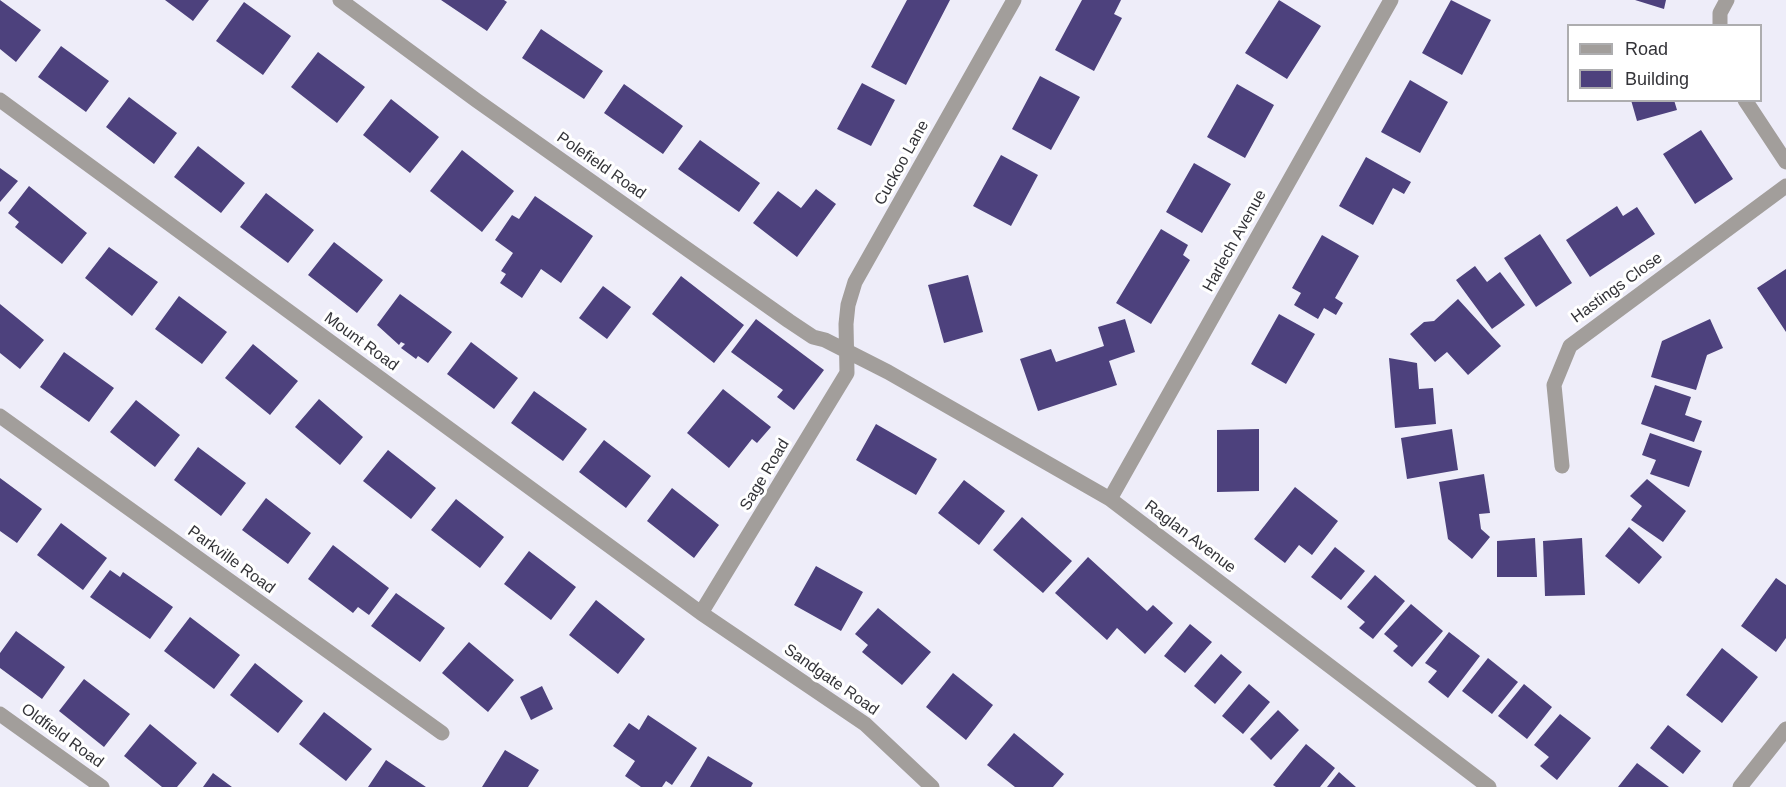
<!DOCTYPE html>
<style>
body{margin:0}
#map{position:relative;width:1786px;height:787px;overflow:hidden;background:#eeedf9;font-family:Helvetica,sans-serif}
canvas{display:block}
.legend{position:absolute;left:1567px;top:24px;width:195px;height:78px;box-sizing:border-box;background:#fff;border:2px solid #adadaf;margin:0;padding:8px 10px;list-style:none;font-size:18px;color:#333338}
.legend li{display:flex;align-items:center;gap:12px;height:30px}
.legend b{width:30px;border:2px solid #adadaf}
</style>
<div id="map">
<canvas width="1786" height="787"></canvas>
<ul class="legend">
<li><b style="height:8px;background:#a29e9b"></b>Road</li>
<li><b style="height:16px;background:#4d417d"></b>Building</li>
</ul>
</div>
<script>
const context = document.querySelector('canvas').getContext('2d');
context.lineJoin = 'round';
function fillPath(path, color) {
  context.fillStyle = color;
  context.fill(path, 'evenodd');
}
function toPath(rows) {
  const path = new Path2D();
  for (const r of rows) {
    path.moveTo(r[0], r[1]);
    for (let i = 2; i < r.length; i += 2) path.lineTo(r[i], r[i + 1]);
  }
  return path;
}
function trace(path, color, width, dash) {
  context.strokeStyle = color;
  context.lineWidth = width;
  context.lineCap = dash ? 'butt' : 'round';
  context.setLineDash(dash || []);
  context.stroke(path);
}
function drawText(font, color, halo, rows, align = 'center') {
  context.font = font + ' Helvetica,sans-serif';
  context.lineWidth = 6;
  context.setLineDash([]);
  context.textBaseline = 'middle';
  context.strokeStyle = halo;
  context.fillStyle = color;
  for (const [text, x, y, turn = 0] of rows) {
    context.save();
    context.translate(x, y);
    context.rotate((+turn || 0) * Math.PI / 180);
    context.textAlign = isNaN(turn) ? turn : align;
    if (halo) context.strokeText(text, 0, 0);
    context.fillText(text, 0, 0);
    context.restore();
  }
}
fillPath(toPath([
 [0,0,41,30,16,62,0,49],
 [165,0,209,0,193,21],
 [441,0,504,0,507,2,487,31],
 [907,0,950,0,906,85,871,67],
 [1082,0,1121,0,1114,14,1122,18,1094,71,1055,50],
 [1279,0,1321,26,1287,79,1245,53],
 [1451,0,1491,20,1462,75,1422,53],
 [1635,0,1666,0,1664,9],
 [244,2,291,36,263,75,216,41],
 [541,29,603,71,584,99,522,58],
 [61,46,109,81,86,112,38,77],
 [318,52,365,87,337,123,291,87],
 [1040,76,1080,97,1051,150,1012,129],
 [1410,80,1448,102,1420,153,1381,132],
 [862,83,895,100,871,146,837,129],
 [624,84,683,126,663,154,604,113],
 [1237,84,1274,105,1245,158,1207,137],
 [129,97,177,133,154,164,106,127],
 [391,99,439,137,410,173,363,135],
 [1631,100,1674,100,1677,110,1637,121],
 [1701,130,1733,179,1695,204,1663,154],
 [700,140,760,183,739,212,678,169],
 [198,146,245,183,221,213,174,177],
 [462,150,514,191,482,232,430,191],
 [1001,155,1038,175,1011,226,973,206],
 [1366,157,1411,182,1404,194,1393,188,1373,225,1339,206],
 [1194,163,1231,184,1202,233,1166,212],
 [0,168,18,181,0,202],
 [29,186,87,233,62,264,15,227,19,222,8,213],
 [816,189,836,204,797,257,753,223,778,191,801,208],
 [266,193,314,230,288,263,240,227],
 [535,196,593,236,561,283,541,269,522,298,500,283,506,274,501,271,513,253,495,240,512,215,519,219],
 [1617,206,1623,216,1637,207,1655,234,1590,277,1566,240],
 [1161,229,1188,245,1183,255,1190,260,1151,324,1116,303],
 [1540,234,1572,283,1536,307,1504,258],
 [1322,235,1359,256,1335,298,1343,303,1336,315,1324,308,1318,319,1294,305,1301,293,1292,288],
 [334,242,383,280,357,313,308,275],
 [109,247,158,282,132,316,85,278],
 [1475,266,1487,282,1500,272,1525,305,1492,329,1456,280],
 [1786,269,1786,332,1757,288],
 [968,275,983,332,944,343,928,285],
 [681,276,744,325,714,363,652,314],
 [603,286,631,307,607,339,579,318],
 [400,294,452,332,428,363,418,356,416,359,401,348,405,344,401,342,399,345,377,325],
 [179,296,227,332,202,364,155,329],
 [1458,299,1501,346,1468,375,1447,352,1435,362,1410,334,1424,322,1434,321],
 [0,304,44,340,20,369,0,353],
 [1279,314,1315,334,1286,384,1251,364],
 [756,319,824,370,794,410,777,397,783,390,731,352],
 [1125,319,1135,352,1109,361,1117,385,1038,411,1020,359,1051,349,1056,362,1104,346,1098,327],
 [1710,319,1723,348,1707,355,1696,390,1651,377,1662,341],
 [471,342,518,378,494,409,447,374],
 [253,344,298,381,270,415,225,378],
 [64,352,114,388,89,422,40,387],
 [1389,358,1417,363,1419,389,1433,388,1436,424,1395,428],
 [1655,385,1691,397,1685,415,1702,421,1694,442,1641,424],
 [723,389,771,427,757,443,752,439,729,468,687,433],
 [534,391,587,429,563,461,511,423],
 [319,399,363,437,340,465,295,427],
 [136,400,180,435,155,467,110,432],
 [876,424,937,459,916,495,856,460],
 [1259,429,1259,491,1217,492,1217,430],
 [1452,429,1458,470,1407,479,1401,438],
 [1650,433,1702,451,1689,487,1650,474,1656,460,1642,455],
 [604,440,651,476,626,508,579,472],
 [198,447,246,483,221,516,174,480],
 [388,450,436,488,411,519,363,481],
 [1484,474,1490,513,1479,514,1481,529,1490,537,1472,559,1448,539,1439,482],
 [0,478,42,509,17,543,0,531],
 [1647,479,1686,511,1663,542,1631,520,1642,506,1630,496],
 [964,480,1005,511,979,545,938,513],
 [1295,487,1338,521,1312,555,1299,545,1285,563,1254,539],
 [672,488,719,525,694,558,647,521],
 [266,498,311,533,288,564,242,530],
 [456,499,504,537,480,568,431,530],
 [1022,517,1072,561,1043,593,993,550],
 [61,523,107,558,83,590,37,555],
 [1629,527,1662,557,1639,584,1605,556],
 [1535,538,1537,577,1497,577,1497,541],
 [1582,538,1585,595,1545,596,1543,541],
 [333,545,389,588,369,615,358,607,353,613,308,579],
 [1335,547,1365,571,1341,600,1311,577],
 [529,551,576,587,551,620,504,584],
 [1088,557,1147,611,1153,605,1173,623,1145,654,1117,628,1107,640,1055,593],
 [816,566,863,592,841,631,794,605],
 [110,570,120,577,123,572,173,607,150,639,90,597],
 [1375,575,1405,601,1373,639,1359,628,1365,622,1347,607],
 [1776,578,1786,585,1786,638,1776,652,1741,626],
 [396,593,445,628,420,662,371,626],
 [596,600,645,639,618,674,569,635],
 [1411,604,1443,631,1412,667,1393,651,1398,646,1384,634],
 [878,608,931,652,902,685,862,652,868,645,855,634],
 [190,617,240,655,214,689,164,651],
 [1190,624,1212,642,1185,673,1164,656],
 [16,631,65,667,42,699,0,668,0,653],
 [1449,632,1480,656,1448,698,1428,682,1437,671,1425,663],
 [469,642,514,680,488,712,442,673],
 [1722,648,1758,677,1722,723,1686,695],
 [1221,654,1242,672,1215,704,1194,686],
 [1488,658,1518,682,1492,714,1462,691],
 [255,663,303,701,278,733,230,695],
 [953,673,993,705,966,740,926,707],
 [84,679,130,714,104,747,59,711],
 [1249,684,1270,702,1243,734,1222,716],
 [1524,684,1552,707,1527,739,1498,716],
 [542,686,553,709,531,720,520,697],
 [1278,710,1299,730,1271,760,1250,739],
 [324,712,372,749,346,781,299,744],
 [1560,714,1591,738,1557,780,1540,766,1549,757,1534,745],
 [648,715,697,748,672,785,666,781,662,787,641,787,625,776,635,761,613,746,629,723,639,730],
 [150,724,197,763,177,787,162,787,124,756],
 [1668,725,1701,751,1683,774,1650,748],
 [1014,733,1064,774,1053,787,1015,787,987,765],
 [1306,744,1335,768,1320,787,1276,787,1273,785],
 [505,750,539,770,528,787,482,787],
 [708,756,753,783,751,787,690,787],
 [386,760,426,787,368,787],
 [1637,763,1669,787,1618,787],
 [1339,772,1356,787,1327,787],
 [213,773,232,787,203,787]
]), '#4d417d');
trace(toPath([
 [340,0,476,100,789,321,813,337,825,340,888,372,1110,499,1489,787],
 [1720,26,1720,13,1727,0],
 [0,100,701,613,865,724,932,787],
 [1745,100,1786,162],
 [0,416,442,733],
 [1562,466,1554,385,1570,346,1786,186],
 [1110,499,1391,0],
 [701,613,847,373,846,324,848,305,855,282,1014,0],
 [0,714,102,787],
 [1740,787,1786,729]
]), '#a29e9b', 15);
drawText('16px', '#333338', '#fff', [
 ["Cuckoo Lane",902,163,-61],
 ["Polefield Road",601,166,35],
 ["Harlech Avenue",1235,241,-61],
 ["Hastings Close",1617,288,-36],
 ["Mount Road",361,342,36],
 ["Sage Road",765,475,-59],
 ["Raglan Avenue",1190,537,37],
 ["Parkville Road",231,560,36],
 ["Sandgate Road",831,680,35],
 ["Oldfield Road",62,736,36]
]);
</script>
